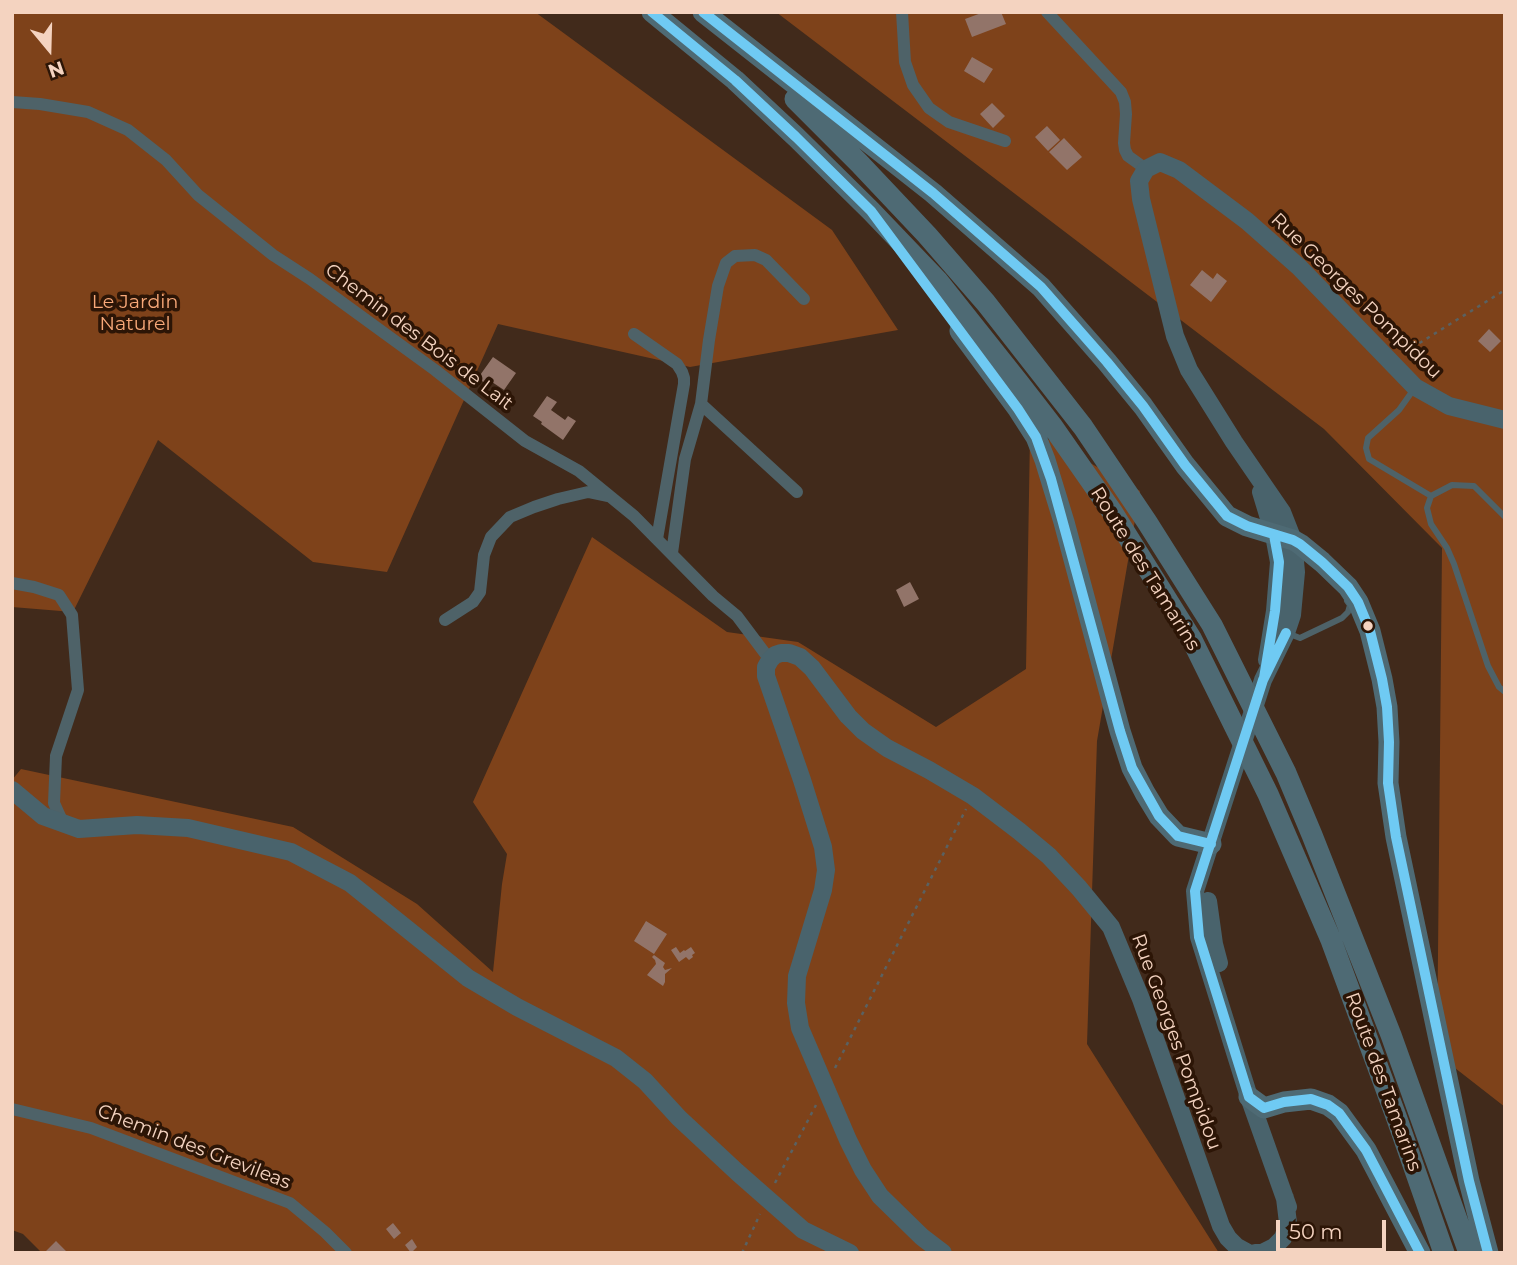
<!DOCTYPE html>
<style>
body{margin:0}
#map{position:relative;width:1517px;height:1265px;overflow:hidden;background:#412a1b;font-family:Montserrat,sans-serif}
canvas{display:block}
.frame{position:absolute;inset:0;border:14px solid #f4d3c0;pointer-events:none}
.north{position:absolute;left:14px;top:14px;width:70px;height:70px;-webkit-text-stroke:5px #2c1506;paint-order:stroke;rotate:161deg;font-size:19px;font-weight:700;line-height:28px;text-align:center;color:#f4d3c0}
.north::after{content:'';display:block;margin:auto;width:24px;height:32px;background:#f4d3c0;clip-path:polygon(50% 0,100% 100%,50% 72%,0 100%)}
.scale{position:absolute;left:1276px;top:1220px;width:110px;height:32px;box-sizing:border-box;border:4px solid #f4d3c0;border-top:0;padding-left:9px;font-size:21px;line-height:24px;white-space:nowrap;color:#f4d3c0;-webkit-text-stroke:5px #2c1506;paint-order:stroke}
</style>
<div id="map">
<canvas width="1517" height="1265"></canvas>
<div class="frame"></div>
<div class="north">N</div>
<div class="scale">50 m</div>
</div>
<script>
const context = document.querySelector('canvas').getContext('2d');
context.lineJoin = 'round';
function fillPath(path, color) {
  context.fillStyle = color;
  context.fill(path, 'evenodd');
}
function toPath(rows) {
  const path = new Path2D();
  for (const r of rows) {
    path.moveTo(r[0], r[1]);
    for (let i = 2; i < r.length; i += 2) path.lineTo(r[i], r[i + 1]);
  }
  return path;
}
function trace(path, color, width, dash) {
  context.strokeStyle = color;
  context.lineWidth = width;
  context.lineCap = dash ? 'butt' : 'round';
  context.setLineDash(dash || []);
  context.stroke(path);
}
function drawText(font, color, halo, rows, align = 'center') {
  context.font = font + ' Montserrat,sans-serif';
  context.lineWidth = 7;
  context.setLineDash([]);
  context.textBaseline = 'middle';
  context.strokeStyle = halo;
  context.fillStyle = color;
  for (const [text, x, y, turn = 0] of rows) {
    context.save();
    context.translate(x, y);
    context.rotate((+turn || 0) * Math.PI / 180);
    context.textAlign = isNaN(turn) ? turn : align;
    if (halo) context.strokeText(text, 0, 0);
    context.fillText(text, 0, 0);
    context.restore();
  }
}
fillPath(toPath([
 [12,12,535,12,832,230,898,330,690,367,498,324,387,572,313,562,158,440,73,612,12,607],
 [776,12,1505,12,1505,1107,1437,1054,1442,548,1324,429],
 [1019,423,1140,491,1097,741,1087,1044,1219,1253,42,1253,23,1234,12,1230,12,780,21,769,293,827,417,904,493,972,502,884,507,854,473,802,592,537,727,632,798,642,936,727,1026,669,1030,436]
]), '#7e421a');
fillPath(toPath([
 [984,12,1001,12,1006,24,972,37,965,19],
 [972,57,993,69,984,83,964,71],
 [992,103,1005,116,993,128,980,114],
 [1047,126,1060,140,1048,151,1035,137],
 [1064,138,1082,157,1067,170,1049,152],
 [1202,270,1213,279,1217,273,1227,281,1211,302,1190,285],
 [1489,329,1501,341,1490,352,1478,341],
 [493,357,516,373,504,390,489,380,486,384,478,378],
 [547,396,557,402,551,410,565,420,568,416,576,421,563,440,541,424,542,422,533,416],
 [910,582,919,599,904,607,896,590],
 [646,921,667,934,654,954,634,941],
 [676,947,680,953,684,950,685,951,691,947,695,953,692,955,693,957,689,960,686,957,679,962,671,950],
 [654,955,665,963,663,967,665,970,672,968,665,974,665,982,663,986,647,975,656,964,655,960,652,957],
 [393,1223,401,1233,394,1239,386,1229],
 [412,1239,417,1247,411,1253,405,1245],
 [56,1241,68,1253,44,1253]
]), '#927469');
trace(toPath([
 [1405,352,1505,290],
 [835,1068,966,809],
 [775,1183,816,1105],
 [742,1253,760,1214]
]), '#5a6161', 2.5, [3.5, 5]);
trace(toPath([
 [1414,389,1399,410,1368,438,1366,448,1369,459,1431,496],
 [1505,517,1474,486,1452,485,1431,496,1427,508,1431,524,1447,548,1454,564,1488,666,1499,687,1505,692],
 [1287,633,1300,638,1342,618,1348,612,1350,605,1347,601]
]), '#4e6268', 6);
trace(toPath([
 [902,12,905,62,913,85,929,108,949,122,1005,141],
 [1047,12,1121,92,1125,102,1126,114,1124,143,1125,150,1128,156,1146,169],
 [12,102,40,104,88,112,128,130,166,160,198,195,273,255,310,279,435,370,525,441,579,471,634,516,713,596,737,616,770,660],
 [634,334,677,364,682,372,684,378,684,384,657,539],
 [701,404,797,492],
 [672,553,685,459,701,404,709,340,718,286,726,263,735,256,755,255,766,260,804,299],
 [12,583,34,587,59,595,72,615,78,690,56,756,54,803,63,823],
 [445,620,473,602,480,592,484,555,491,537,510,517,534,507,558,499,588,492,607,496],
 [12,1109,91,1128,290,1203,325,1232,346,1253]
]), '#4e6268', 12);
trace(toPath([
 [1261,492,1274,535,1279,562,1275,611,1267,660],
 [12,790,43,816,79,829,137,825,188,828,291,852,350,883,468,978,517,1007,616,1058,645,1081,679,1118,737,1172,803,1230,850,1253],
 [1208,901,1214,944,1219,963],
 [1288,1207,1249,1097,1199,937,1195,891,1263,680,1286,633,1292,615,1296,572,1293,540,1282,512,1234,442,1189,370,1175,336,1141,199,1139,181,1146,169,1160,162,1179,170,1247,221,1299,267,1415,387,1449,406,1505,420],
 [943,1253,922,1237,880,1196,863,1170,848,1140,800,1028,796,1003,797,976,823,890,826,870,823,847,802,780,766,676,766,667,770,660,775,655,781,653,789,653,800,657,812,668,848,716,863,731,887,748,929,770,973,796,1019,831,1049,856,1079,888,1111,927,1141,999,1221,1226,1228,1238,1237,1247,1248,1253],
 [1255,1253,1262,1253,1274,1247,1283,1238,1288,1223,1285,1198]
]), '#49636c', 18);
trace(toPath([
 [652,12,735,80,796,137,871,211,938,281,1019,383,1053,427,1113,513,1191,638,1268,794,1331,940,1397,1119,1444,1253],
 [703,12,933,193,1041,287,1107,362,1143,406,1185,465,1227,516,1247,526,1293,540,1300,544,1322,562,1348,587,1358,602,1370,631,1382,679,1387,707,1389,742,1388,783,1396,837,1469,1181,1488,1253],
 [795,99,859,163,927,235,986,303,1083,427,1147,522,1212,625,1286,773,1312,835,1391,1035,1469,1253],
 [960,331,1018,409,1036,437,1045,460,1064,522,1120,731,1132,768,1145,793,1159,816,1178,836,1211,844],
 [1249,1097,1264,1108,1284,1102,1311,1099,1328,1105,1339,1113,1366,1150,1420,1253]
]), '#4e6a74', 21);
trace(toPath([
 [652,12,735,80,796,137,871,211,1018,409,1036,437,1051,479,1120,731,1132,768,1159,816,1178,836,1211,844],
 [703,12,933,193,1041,287,1107,362,1143,406,1185,465,1227,516,1247,526,1293,540,1300,544,1322,562,1348,587,1358,602,1370,631,1382,679,1387,707,1389,742,1388,783,1396,837,1469,1181,1488,1253],
 [1286,633,1263,680,1195,891,1199,937,1249,1097,1264,1108,1284,1102,1311,1099,1328,1105,1339,1113,1366,1150,1420,1253],
 [1264,678,1275,611,1279,562,1274,535]
]), '#6fcaf3', 10);
for (const [x, y, r, color] of [
 [1368,626,6,"#f4d3c0"]
]) {
  const dot = new Path2D();
  dot.arc(x, y, r, 0, 2 * Math.PI);
  context.fillStyle = color;
  context.fill(dot);
  trace(dot, '#2c1506', 2.5);
}
drawText('19px', '#f4d3c0', '#2c1506', [
 ["Rue Georges Pompidou",1356,296,44],
 ["Chemin des Bois de Lait",419,337,37],
 ["Route des Tamarins",1145,569,58],
 ["Rue Georges Pompidou",1176,1042,70],
 ["Route des Tamarins",1383,1082,70],
 ["Chemin des Grevileas",194,1147,21]
]);
drawText('19px', '#f9a979', '#2c1506', [
 ["Le Jardin",135,302],
 ["Naturel",135,324]
]);
</script>
